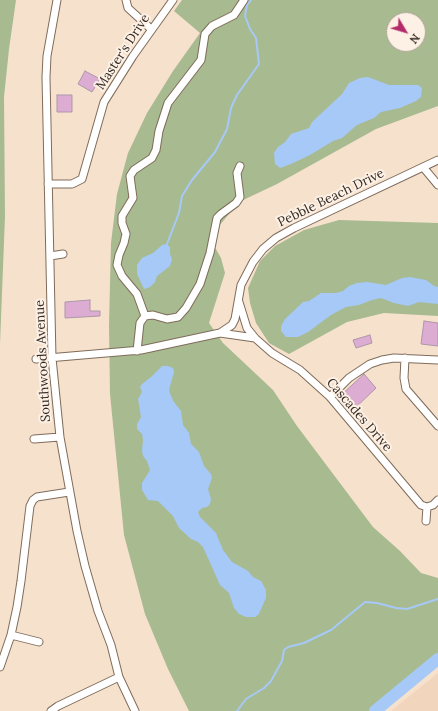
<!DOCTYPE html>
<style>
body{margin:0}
#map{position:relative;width:438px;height:711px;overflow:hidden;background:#f6e1cd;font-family:Lora,serif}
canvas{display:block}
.north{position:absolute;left:386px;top:12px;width:40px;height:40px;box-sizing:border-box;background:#fdf0e4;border:1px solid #ada197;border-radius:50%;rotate:128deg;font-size:11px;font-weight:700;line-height:16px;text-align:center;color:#342b24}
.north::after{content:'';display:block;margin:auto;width:14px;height:18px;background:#b42b6b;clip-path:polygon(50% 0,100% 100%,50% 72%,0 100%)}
</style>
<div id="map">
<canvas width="438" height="711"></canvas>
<div class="north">N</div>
</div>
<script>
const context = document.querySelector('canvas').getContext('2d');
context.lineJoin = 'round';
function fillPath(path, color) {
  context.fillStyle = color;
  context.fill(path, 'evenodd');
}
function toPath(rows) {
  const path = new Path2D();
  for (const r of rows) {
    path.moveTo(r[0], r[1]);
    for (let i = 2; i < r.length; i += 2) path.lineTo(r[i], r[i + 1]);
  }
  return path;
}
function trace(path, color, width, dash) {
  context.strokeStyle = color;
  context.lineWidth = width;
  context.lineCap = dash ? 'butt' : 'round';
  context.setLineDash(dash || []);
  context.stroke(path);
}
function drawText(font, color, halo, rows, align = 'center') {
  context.font = font + ' Lora,serif';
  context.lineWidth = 4;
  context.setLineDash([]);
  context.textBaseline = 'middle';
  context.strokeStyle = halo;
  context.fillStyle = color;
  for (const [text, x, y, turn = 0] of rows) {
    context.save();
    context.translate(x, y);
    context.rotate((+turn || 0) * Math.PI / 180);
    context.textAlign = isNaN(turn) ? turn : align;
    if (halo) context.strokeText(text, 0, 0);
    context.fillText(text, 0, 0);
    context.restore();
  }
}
fillPath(toPath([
 [438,673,438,711,391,711]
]), '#f1d5bc');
fillPath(toPath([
 [0,0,16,0,9,49,4,97,5,216,0,344],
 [182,0,438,0,438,106,376,129,277,184,239,202,219,226,213,244,221,258,225,273,209,323,223,343,273,390,297,426,373,527,400,551,421,573,438,578,438,659,375,711,189,711,168,669,145,614,124,535,110,394,109,326,111,243,117,194,128,153,147,113,173,71,200,33,174,11],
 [394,20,418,20,418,44,394,44],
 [339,220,438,223,438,316,384,313,347,322,289,354,269,343,256,323,250,303,248,288,260,261,275,246,304,230]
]), '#a8ba90');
fillPath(toPath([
 [368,77,389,85,418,85,422,88,421,97,416,101,400,108,381,112,374,118,357,125,342,138,333,141,310,155,291,164,280,168,275,164,274,153,278,147,285,142,291,134,309,128,312,122,342,94,349,83,360,78],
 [167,244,170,247,170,254,172,259,170,266,157,276,155,282,150,287,144,289,137,274,137,265,142,258,153,253,162,245],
 [410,277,426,280,434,286,438,287,438,304,419,302,408,306,394,303,381,298,372,300,359,305,346,307,331,315,308,332,298,337,286,337,281,331,281,326,285,319,303,302,309,301,321,293,336,293,343,291,349,286,357,283,367,282,386,285,402,278],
 [162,366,168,366,173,368,174,372,169,390,171,396,174,402,181,411,183,425,189,433,191,444,199,452,204,466,211,474,212,478,208,489,211,499,210,504,207,507,202,508,198,512,200,517,216,533,223,550,232,562,248,571,253,577,261,581,266,590,266,598,262,607,259,614,255,617,246,617,239,614,234,608,229,593,220,585,203,547,198,542,191,539,179,528,173,516,158,501,148,500,142,490,142,483,150,470,147,461,143,456,142,451,143,440,142,434,137,429,137,424,141,417,138,399,142,392,140,387,142,384,151,377]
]), '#a6c9f7');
trace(toPath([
 [167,244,179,213,182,196,192,180,215,152,227,129,231,108,237,95,259,64,256,38,250,29,245,16,247,5,251,0],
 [237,711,246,699,264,688,271,681,282,661,284,650,288,647,304,643,331,630,365,602,377,603,396,608,407,609,438,599]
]), '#a6c9f7', 2);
trace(toPath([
 [375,711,438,659]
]), '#a6c9f7', 12);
const building = toPath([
 [85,71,100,79,92,92,78,84,85,71],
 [57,95,72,95,72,112,57,112,57,95],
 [90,300,90,311,100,311,100,316,65,318,65,302,90,300],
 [424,321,438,323,438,346,421,344,424,321],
 [370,335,372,343,356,348,353,340,370,335],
 [364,374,376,388,353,410,340,396,364,374]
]);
fillPath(building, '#dcacd3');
trace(building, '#ad97a8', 1);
const minor = toPath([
 [57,0,47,56,46,77,52,358,60,437,77,531,85,566,98,611,111,645,119,677,135,711],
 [126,0,128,8,151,29],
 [423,167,438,185],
 [48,184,72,184,82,179,104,102,133,56,173,0],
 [50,256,63,254],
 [239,302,247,328,255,338,272,353,300,370,330,397,421,505,427,507,433,505,438,500],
 [145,316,137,294,122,276,117,265,119,255,124,243,126,234,122,223,122,216,133,198,130,176,134,170,152,158,156,150,159,131,168,103,201,60,205,34,212,26,234,15,244,0],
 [220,333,255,338],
 [137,351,140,323,145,316,153,315,167,319,178,317,186,308,200,284,210,253,217,218,221,214,236,203,240,197,237,173,240,166],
 [405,358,404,378,406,389,438,426],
 [36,359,141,350,220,333,232,325,235,319,241,285,253,262,263,249,276,238,294,228,438,160],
 [330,397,349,378,370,364,382,360,394,358,438,360],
 [34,439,60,437],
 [426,521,427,507],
 [11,635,39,642],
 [0,667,11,635,17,607,21,581,30,506,33,500,37,497,69,492],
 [51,711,58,706,119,677]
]);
trace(minor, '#7f6c5b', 9);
trace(minor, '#fff', 7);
drawText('13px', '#342b24', '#fdf0e4', [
 ["Master's Drive",123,52,-57],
 ["Pebble Beach Drive",331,198,-26],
 ["Southwoods Avenue",43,361,-93],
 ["Cascades Drive",359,415,49]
]);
</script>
